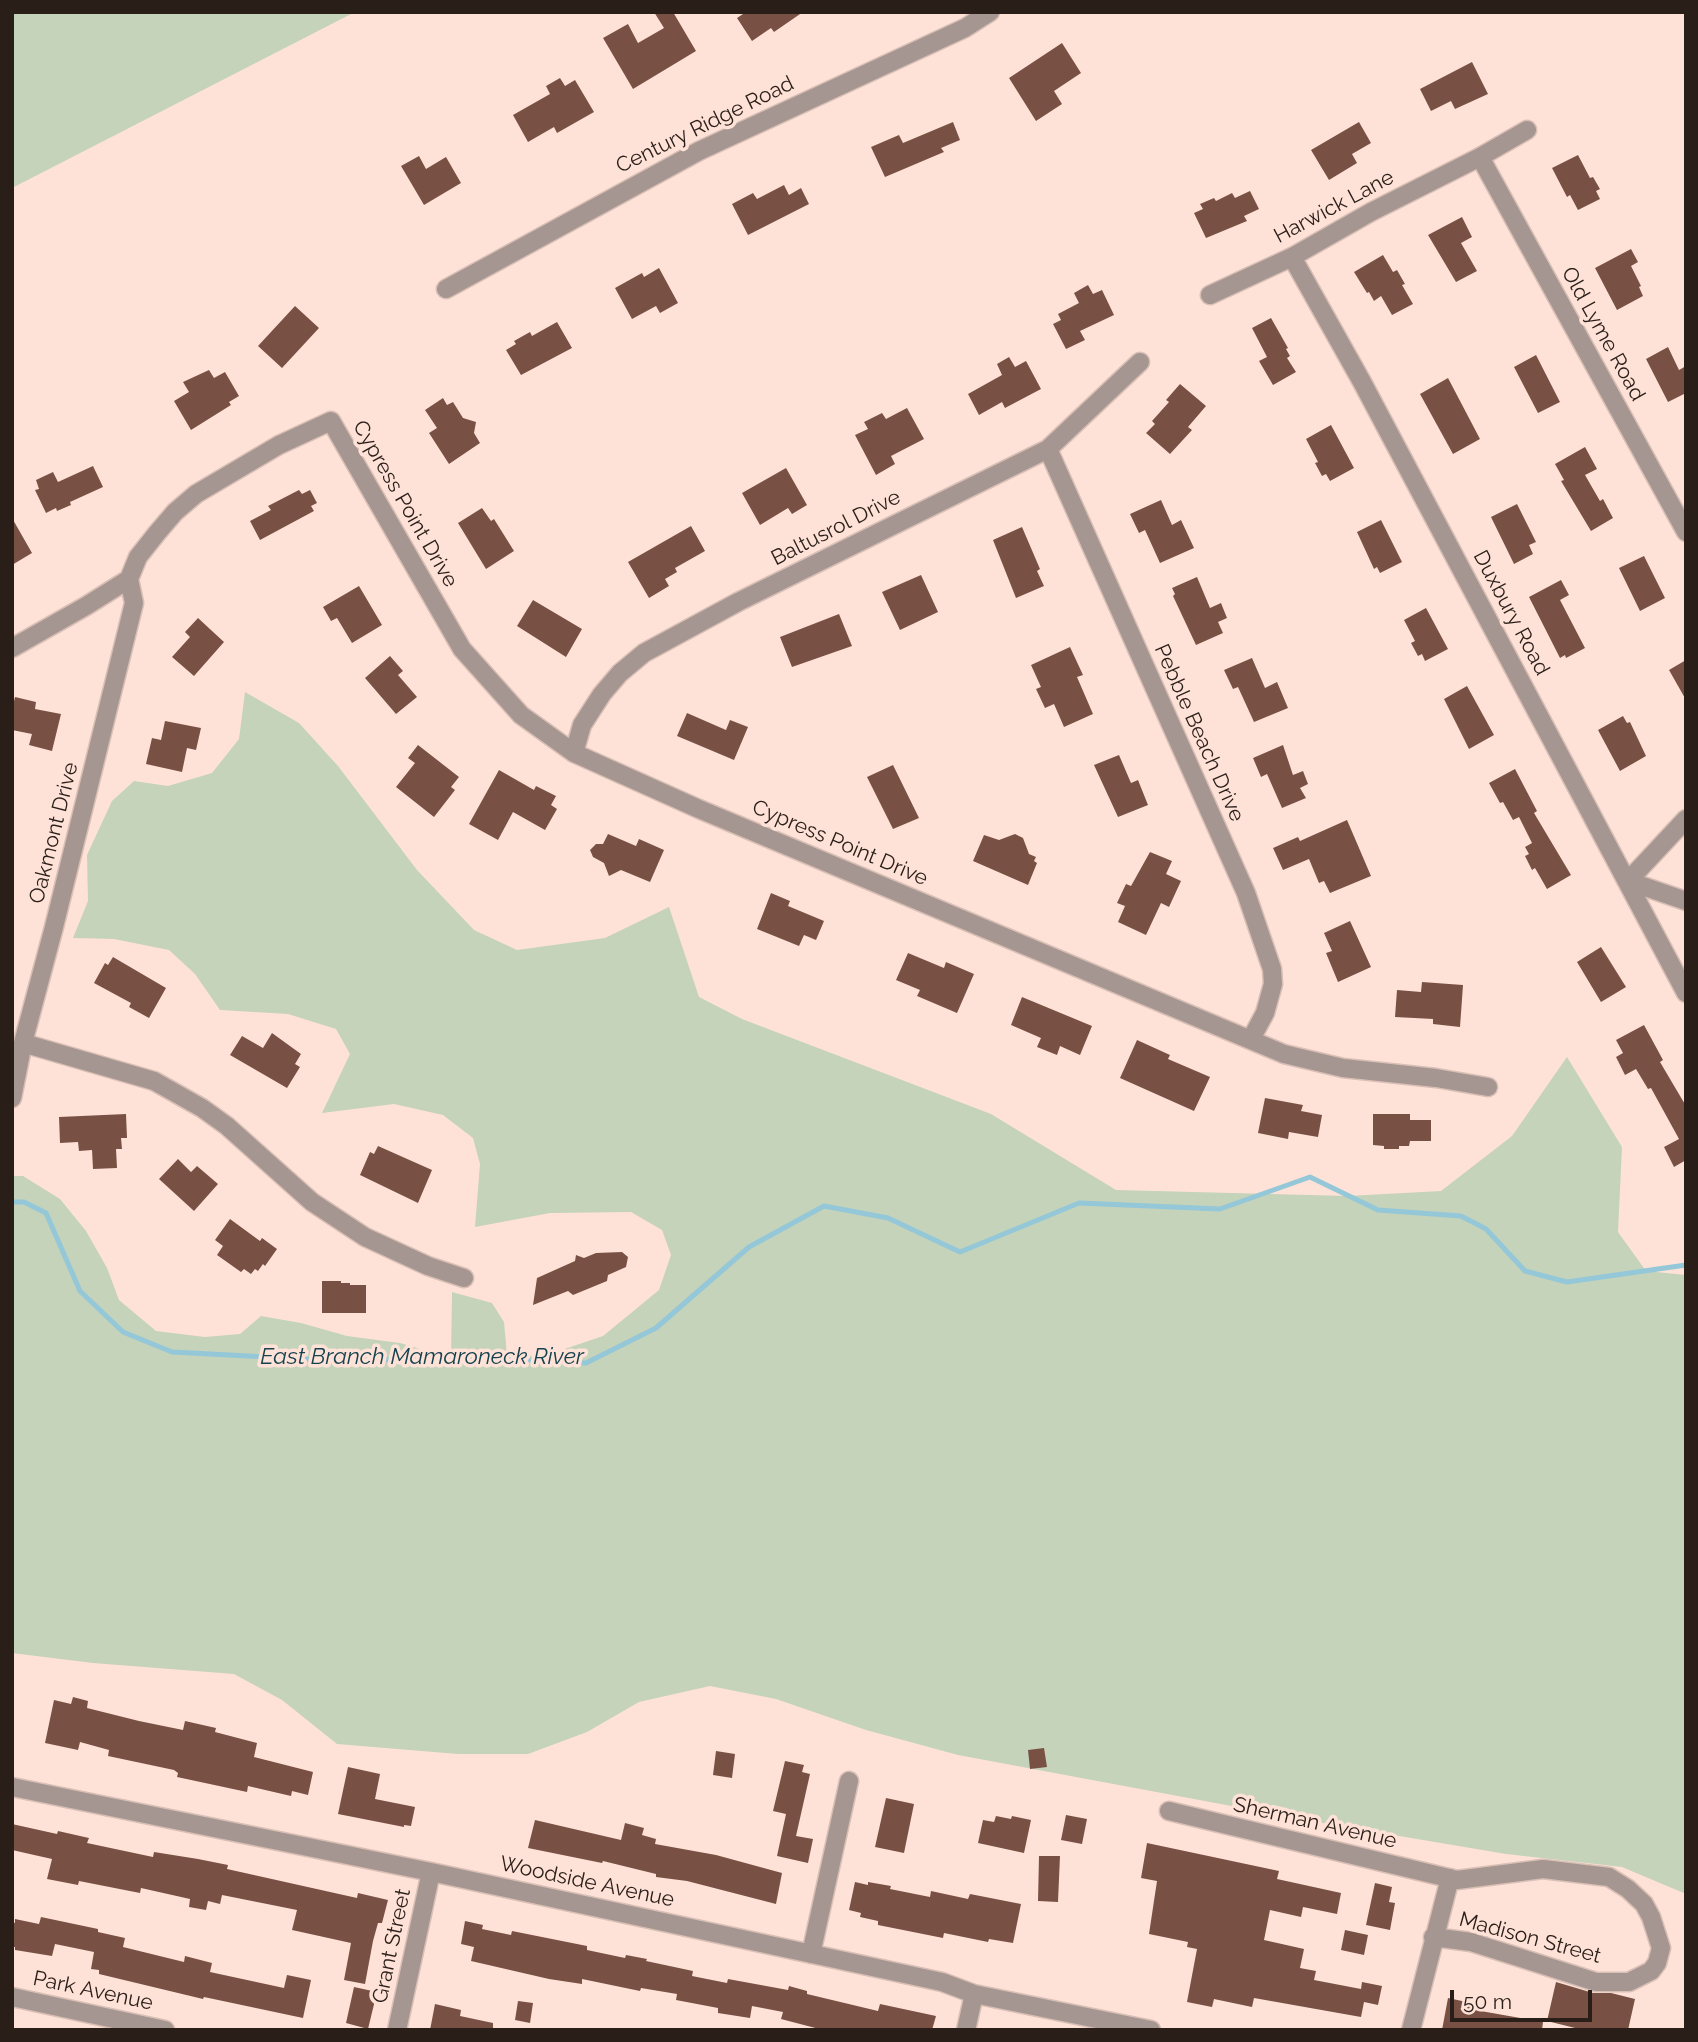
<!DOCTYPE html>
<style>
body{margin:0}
#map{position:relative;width:1698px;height:2042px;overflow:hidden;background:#ffe2d7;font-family:Raleway,sans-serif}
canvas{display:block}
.frame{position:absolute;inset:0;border:14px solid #2a1e19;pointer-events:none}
.scale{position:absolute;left:1450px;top:1990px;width:142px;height:32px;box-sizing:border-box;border:4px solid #2a1e19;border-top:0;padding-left:9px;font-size:21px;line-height:24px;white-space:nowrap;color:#2a1e19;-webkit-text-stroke:5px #ffe2d7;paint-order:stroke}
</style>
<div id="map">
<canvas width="1698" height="2042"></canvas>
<div class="frame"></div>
<div class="scale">50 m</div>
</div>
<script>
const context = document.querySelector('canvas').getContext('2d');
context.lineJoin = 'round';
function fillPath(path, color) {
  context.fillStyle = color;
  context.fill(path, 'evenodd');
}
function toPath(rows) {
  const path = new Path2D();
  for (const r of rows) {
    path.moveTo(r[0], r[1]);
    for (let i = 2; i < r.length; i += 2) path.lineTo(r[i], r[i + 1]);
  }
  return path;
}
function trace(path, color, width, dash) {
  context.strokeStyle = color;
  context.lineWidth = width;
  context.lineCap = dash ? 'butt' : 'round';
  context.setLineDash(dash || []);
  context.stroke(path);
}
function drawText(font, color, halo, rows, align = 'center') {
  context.font = font + ' Raleway,sans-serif';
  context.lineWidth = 7;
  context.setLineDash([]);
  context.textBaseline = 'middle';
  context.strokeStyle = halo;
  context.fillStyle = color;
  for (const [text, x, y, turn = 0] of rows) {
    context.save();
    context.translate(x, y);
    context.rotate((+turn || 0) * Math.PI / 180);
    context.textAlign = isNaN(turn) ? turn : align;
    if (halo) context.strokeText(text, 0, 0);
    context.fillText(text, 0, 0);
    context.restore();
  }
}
fillPath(toPath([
 [12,12,355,12,12,188],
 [245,692,299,723,338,766,417,870,474,930,517,950,605,938,669,907,699,997,742,1019,991,1114,1116,1190,1348,1196,1441,1191,1512,1136,1567,1057,1622,1147,1618,1232,1646,1271,1686,1275,1686,1894,1622,1867,1506,1854,1328,1824,958,1755,866,1730,776,1699,710,1686,639,1702,587,1732,528,1754,458,1754,337,1744,282,1700,234,1674,93,1663,12,1653,12,1176,23,1176,60,1199,86,1231,107,1268,119,1300,156,1331,205,1337,240,1334,261,1316,301,1323,347,1336,400,1343,451,1358,452,1292,492,1303,504,1322,507,1355,544,1356,603,1336,659,1290,671,1255,662,1230,631,1212,550,1213,475,1227,480,1164,473,1138,443,1115,394,1104,322,1113,350,1054,336,1029,288,1014,220,1010,195,974,169,950,114,939,73,938,88,901,87,855,112,801,134,781,168,786,212,773,239,739]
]), '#c4d3ba');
trace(toPath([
 [12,1202,24,1202,46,1213,80,1291,123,1332,172,1352,343,1361,471,1357,586,1363,656,1328,749,1247,824,1206,888,1218,960,1252,1079,1203,1220,1209,1310,1177,1378,1210,1461,1216,1486,1229,1525,1271,1567,1282,1686,1265]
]), '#94c7d8', 5);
fillPath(toPath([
 [654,12,673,12,696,51,633,89,603,38,628,24,638,43,664,28],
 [746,12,803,12,774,32,771,28,752,41,737,18],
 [1062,43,1081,73,1054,91,1062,104,1036,121,1009,78],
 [1472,62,1488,94,1455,109,1451,101,1431,111,1420,89],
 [560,78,565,86,575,80,594,112,557,133,554,127,528,142,513,115,550,94,546,86],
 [953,122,960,140,941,148,944,152,885,177,871,147,899,135,903,143],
 [1359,122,1371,143,1352,154,1357,163,1329,180,1311,150],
 [1578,155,1590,178,1593,177,1600,189,1596,191,1600,199,1578,210,1570,195,1567,197,1552,168],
 [419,156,426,169,446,157,461,183,424,205,401,166],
 [784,185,789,195,801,188,809,204,748,235,732,204,753,193,757,199],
 [1250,191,1259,209,1244,216,1247,221,1206,238,1194,213,1203,209,1200,204,1214,198,1216,201,1232,193,1235,198],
 [1462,217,1472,237,1461,243,1477,271,1456,282,1428,235],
 [1631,249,1638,262,1631,266,1641,286,1639,287,1643,296,1617,310,1595,268],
 [1383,255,1393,272,1397,270,1405,284,1402,285,1413,304,1392,315,1381,296,1374,301,1369,292,1367,293,1354,272],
 [659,268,678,303,660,313,656,306,632,319,615,288,642,273,644,277],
 [1088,285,1093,294,1102,290,1114,315,1080,331,1085,340,1066,349,1053,324,1061,320,1058,314,1079,303,1074,293],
 [295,306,319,328,282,368,258,346],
 [1271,318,1288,348,1286,349,1290,356,1287,358,1296,372,1273,385,1259,361,1267,357,1252,328],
 [557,322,572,348,521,375,506,350,516,344,514,341,530,332,532,336],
 [1668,347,1679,370,1686,366,1686,393,1668,402,1646,359],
 [1536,355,1560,402,1538,413,1514,367],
 [1009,357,1015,367,1026,361,1041,389,1005,408,1002,402,979,415,968,394,1002,375,997,364],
 [209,370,214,378,225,372,239,396,229,402,231,405,191,430,174,401,189,392,183,382],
 [1448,378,1480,439,1453,454,1420,394],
 [1180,384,1206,406,1188,427,1192,430,1170,454,1146,433,1155,424,1152,421,1169,402,1166,400],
 [443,398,447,405,453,402,463,418,476,422,474,433,480,443,449,464,429,433,437,428,425,410],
 [907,408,924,439,891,456,895,464,876,475,855,435,868,429,864,422,882,413,886,419],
 [1331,425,1354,468,1330,481,1326,474,1322,476,1315,463,1318,462,1306,439],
 [1585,447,1597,469,1585,475,1600,501,1603,499,1613,518,1591,531,1561,481,1564,480,1555,464],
 [93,466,103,487,70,502,71,505,57,511,56,508,46,513,35,490,39,489,36,480,53,472,58,482],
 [786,468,807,505,792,514,788,508,760,525,742,493],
 [299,490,302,494,310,490,317,503,311,506,314,511,260,540,250,521,271,510,268,506],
 [1161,500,1172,525,1181,520,1194,548,1160,563,1145,530,1139,533,1130,514],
 [1517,504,1536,542,1529,545,1533,554,1514,564,1491,517],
 [482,508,491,521,494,519,514,551,486,569,458,523],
 [12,518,32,553,12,565],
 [1381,520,1402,562,1380,573,1377,567,1374,569,1357,532],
 [691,526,705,551,675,568,677,572,665,579,669,586,649,598,628,562],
 [1022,527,1040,569,1037,571,1044,586,1016,598,993,540],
 [1644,556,1665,598,1640,611,1619,568],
 [921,575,938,612,900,630,882,592],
 [1197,577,1210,608,1221,603,1227,618,1218,622,1223,633,1196,645,1173,596,1175,594,1172,588],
 [1561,580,1569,595,1560,600,1585,648,1566,658,1565,655,1560,658,1529,597],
 [359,586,382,625,352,643,337,618,331,621,323,607],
 [533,600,582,629,566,657,517,626],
 [1426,608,1448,649,1425,661,1422,654,1418,656,1411,643,1415,641,1404,620],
 [839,614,852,646,792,667,780,637],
 [198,618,224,642,194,676,172,657,190,637,185,632],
 [1070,647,1083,675,1077,677,1093,714,1064,727,1054,704,1045,708,1036,689,1041,687,1031,665],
 [390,656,403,671,398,675,417,697,396,714,365,678],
 [1252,658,1265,688,1277,682,1288,708,1254,722,1238,687,1233,689,1224,670],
 [1686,660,1686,700,1669,670],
 [1467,686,1494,735,1469,749,1444,699],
 [15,697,36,702,35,709,61,714,52,751,29,745,32,734,12,730,12,710],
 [687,713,726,730,730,720,748,727,734,760,677,736],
 [1623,716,1627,723,1630,722,1646,756,1620,771,1598,730],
 [165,721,201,728,196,750,187,748,182,772,146,764,152,738,161,740],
 [418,745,459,777,451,787,455,790,434,817,396,787,415,763,408,758],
 [1283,745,1293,775,1303,771,1308,784,1300,788,1306,798,1282,808,1267,774,1261,777,1253,758],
 [1119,755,1131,783,1138,780,1148,805,1118,817,1094,765],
 [893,765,919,818,893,829,867,777],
 [1515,769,1537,811,1534,813,1571,875,1547,889,1535,868,1532,870,1525,856,1529,854,1525,847,1532,843,1519,817,1513,820,1503,802,1500,803,1489,783],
 [499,770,534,790,536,786,556,796,551,805,557,809,545,830,513,812,498,840,469,824],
 [1347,820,1371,876,1330,893,1324,881,1319,883,1309,859,1283,870,1273,848,1298,837,1300,841],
 [608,834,636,846,639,839,664,850,650,882,621,870,609,876,604,863,593,857,590,850,596,844,603,844],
 [1015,834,1023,838,1029,854,1036,857,1034,861,1037,863,1028,885,973,861,984,835,999,840],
 [1150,852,1172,861,1166,874,1181,881,1169,907,1161,903,1146,935,1118,922,1125,906,1117,903,1126,884,1131,886],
 [771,893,790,901,788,906,824,921,816,940,804,935,799,946,757,929],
 [1350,921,1371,967,1338,982,1326,953,1332,951,1324,933],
 [1601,947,1626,987,1601,1002,1577,962],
 [908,953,944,968,946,962,974,974,957,1013,917,996,920,990,896,980],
 [113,957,166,988,149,1018,129,1007,131,1003,94,983,105,963,108,965],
 [1422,982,1463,985,1460,1027,1433,1024,1433,1019,1395,1017,1397,990,1421,992],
 [1022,997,1092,1026,1080,1055,1060,1046,1057,1055,1037,1047,1041,1038,1011,1025],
 [1644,1025,1663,1060,1660,1062,1686,1106,1686,1160,1674,1167,1664,1147,1679,1139,1651,1088,1648,1089,1636,1069,1625,1075,1616,1057,1623,1053,1616,1040],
 [272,1033,301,1054,295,1064,300,1067,287,1088,230,1055,242,1036,263,1048],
 [1137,1040,1170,1055,1168,1059,1210,1077,1194,1111,1120,1078],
 [1265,1098,1303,1105,1301,1111,1322,1115,1318,1137,1289,1132,1288,1139,1258,1133],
 [126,1114,127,1138,121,1138,122,1149,116,1149,117,1168,93,1169,92,1150,79,1151,78,1142,60,1143,59,1117],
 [1373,1114,1410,1114,1410,1120,1431,1120,1431,1141,1410,1141,1409,1146,1399,1146,1399,1149,1384,1149,1384,1146,1373,1145],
 [378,1146,432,1170,418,1203,360,1175,370,1152,374,1154],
 [178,1159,191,1172,197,1166,218,1184,194,1211,159,1179],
 [230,1219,260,1241,262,1238,277,1249,265,1266,263,1264,258,1271,255,1269,251,1274,244,1269,241,1272,217,1255,223,1246,215,1240],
 [622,1252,628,1257,626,1267,608,1275,607,1281,573,1295,568,1291,533,1305,537,1278,575,1261,576,1255,584,1258,596,1253],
 [322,1281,341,1281,341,1283,350,1283,350,1285,366,1285,366,1313,322,1313],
 [73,1697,88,1701,87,1708,139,1721,183,1730,185,1721,216,1728,215,1732,257,1743,254,1757,313,1772,308,1795,292,1791,291,1796,248,1786,247,1792,177,1777,178,1773,174,1770,108,1756,109,1750,80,1742,78,1750,45,1743,54,1700,71,1704],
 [1044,1748,1047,1767,1030,1769,1028,1750],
 [716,1751,735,1754,732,1778,713,1775],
 [785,1761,804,1765,802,1772,810,1774,796,1836,813,1839,808,1863,777,1856,786,1814,773,1811],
 [348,1767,380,1774,375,1799,415,1807,411,1826,404,1825,404,1827,338,1814],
 [886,1798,914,1804,904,1853,875,1847],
 [1066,1815,1087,1819,1082,1844,1061,1840],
 [996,1816,1011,1819,1012,1816,1031,1820,1024,1853,978,1843,983,1820,994,1822],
 [535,1820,621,1840,625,1823,644,1828,642,1835,656,1839,655,1844,716,1855,782,1873,776,1904,687,1881,656,1877,656,1874,603,1861,602,1863,528,1848],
 [12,1824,57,1834,58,1831,89,1838,87,1843,153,1857,154,1852,198,1859,228,1865,227,1869,357,1898,358,1893,388,1900,382,1923,378,1923,373,1941,365,1984,344,1980,351,1943,292,1930,297,1910,222,1895,220,1904,208,1901,206,1910,189,1907,190,1899,141,1888,140,1893,79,1881,78,1885,47,1879,52,1859,12,1850],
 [1147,1843,1279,1871,1277,1879,1341,1893,1337,1914,1303,1907,1301,1917,1270,1910,1264,1940,1304,1949,1300,1968,1316,1971,1314,1980,1361,1989,1362,1982,1382,1986,1378,2005,1364,2002,1361,2017,1254,1998,1252,2007,1214,1999,1212,2007,1187,2002,1197,1949,1187,1947,1188,1942,1149,1934,1157,1881,1141,1878],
 [1039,1856,1060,1856,1058,1902,1038,1901],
 [855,1882,868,1885,868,1882,891,1886,890,1889,930,1897,931,1891,968,1899,970,1894,1021,1904,1013,1943,989,1939,988,1942,944,1933,943,1938,878,1925,878,1921,860,1917,861,1913,849,1910],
 [1375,1883,1392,1887,1389,1902,1395,1903,1390,1930,1366,1925],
 [41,1917,98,1929,98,1932,125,1938,123,1947,184,1962,185,1956,212,1963,210,1972,284,1988,287,1975,311,1980,303,2018,204,1997,203,1999,99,1974,99,1970,91,1969,94,1952,55,1944,52,1956,15,1950,15,1947,12,1947,12,1922,15,1923,15,1919,39,1924],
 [465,1921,483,1925,482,1929,511,1935,512,1931,587,1946,587,1950,625,1958,626,1955,647,1959,646,1961,693,1971,692,1976,727,1983,728,1979,788,1990,789,1986,807,1991,807,1994,878,2011,880,2004,936,2016,932,2030,823,2030,781,2019,783,2012,752,2006,750,2018,718,2013,718,2008,676,2000,677,1994,641,1988,640,1991,582,1979,582,1984,549,1979,471,1961,474,1947,461,1944],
 [1345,1930,1368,1935,1364,1955,1341,1950],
 [1556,1982,1593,1993,1611,1993,1635,1999,1628,2030,1583,2030,1547,2021],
 [354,1987,377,1992,368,2029,346,2023],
 [1448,1998,1476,2004,1475,2010,1543,2022,1542,2030,1442,2030],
 [518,2001,533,2003,530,2023,515,2020],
 [435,2004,461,2010,460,2016,493,2023,493,2030,430,2030]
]), '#795144');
const minor = toPath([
 [1480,157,1686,532],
 [1292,257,1362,382,1686,993],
 [446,289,699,151,965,28,990,12],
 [1210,295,1292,257,1371,212,1480,157,1527,130],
 [1048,449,1246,893,1272,969,1273,984,1265,1013,1251,1039],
 [12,648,86,606,129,579,138,557,157,533,175,512,196,494,279,445,331,421,462,649,521,715,574,753,699,809,1284,1054,1343,1068,1436,1078,1488,1087],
 [574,753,582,725,602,694,620,673,644,653,738,602,1048,449,1140,362],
 [1686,819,1628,881,1686,901],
 [23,1043,154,1081,202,1108,227,1126,312,1202,365,1237,428,1266,464,1278],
 [12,1098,23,1043,54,927,134,603,129,579],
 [12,1787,431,1872,942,1982,974,1994,1151,2030],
 [1169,1811,1457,1880,1543,1869,1609,1877,1628,1889,1644,1904,1651,1917,1661,1948,1657,1963,1651,1971,1629,1982,1596,1982,1471,1942,1433,1937],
 [811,1954,849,1781],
 [12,1997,165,2030],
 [397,2030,431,1872],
 [966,2030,974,1994],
 [1411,2030,1450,1878]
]);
trace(minor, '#d9bfb5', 21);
trace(minor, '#a59691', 18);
drawText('21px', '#2a1e19', '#ffe2d7', [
 ["Century Ridge Road",705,125,-26],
 ["Harwick Lane",1334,207,-28],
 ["Old Lyme Road",1603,334,61],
 ["Cypress Point Drive",405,504,60],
 ["Baltusrol Drive",836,528,-27],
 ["Duxbury Road",1511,613,62],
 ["Pebble Beach Drive",1199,733,66],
 ["Oakmont Drive",54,833,-76],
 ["Cypress Point Drive",840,843,23],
 ["Sherman Avenue",1315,1823,13],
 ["Woodside Avenue",587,1882,12],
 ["Madison Street",1530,1938,15],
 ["Grant Street",392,1946,-78],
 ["Park Avenue",93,1991,12]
]);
drawText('italic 23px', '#15424f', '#ffe2d7', [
 ["East Branch Mamaroneck River",422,1357]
]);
</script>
